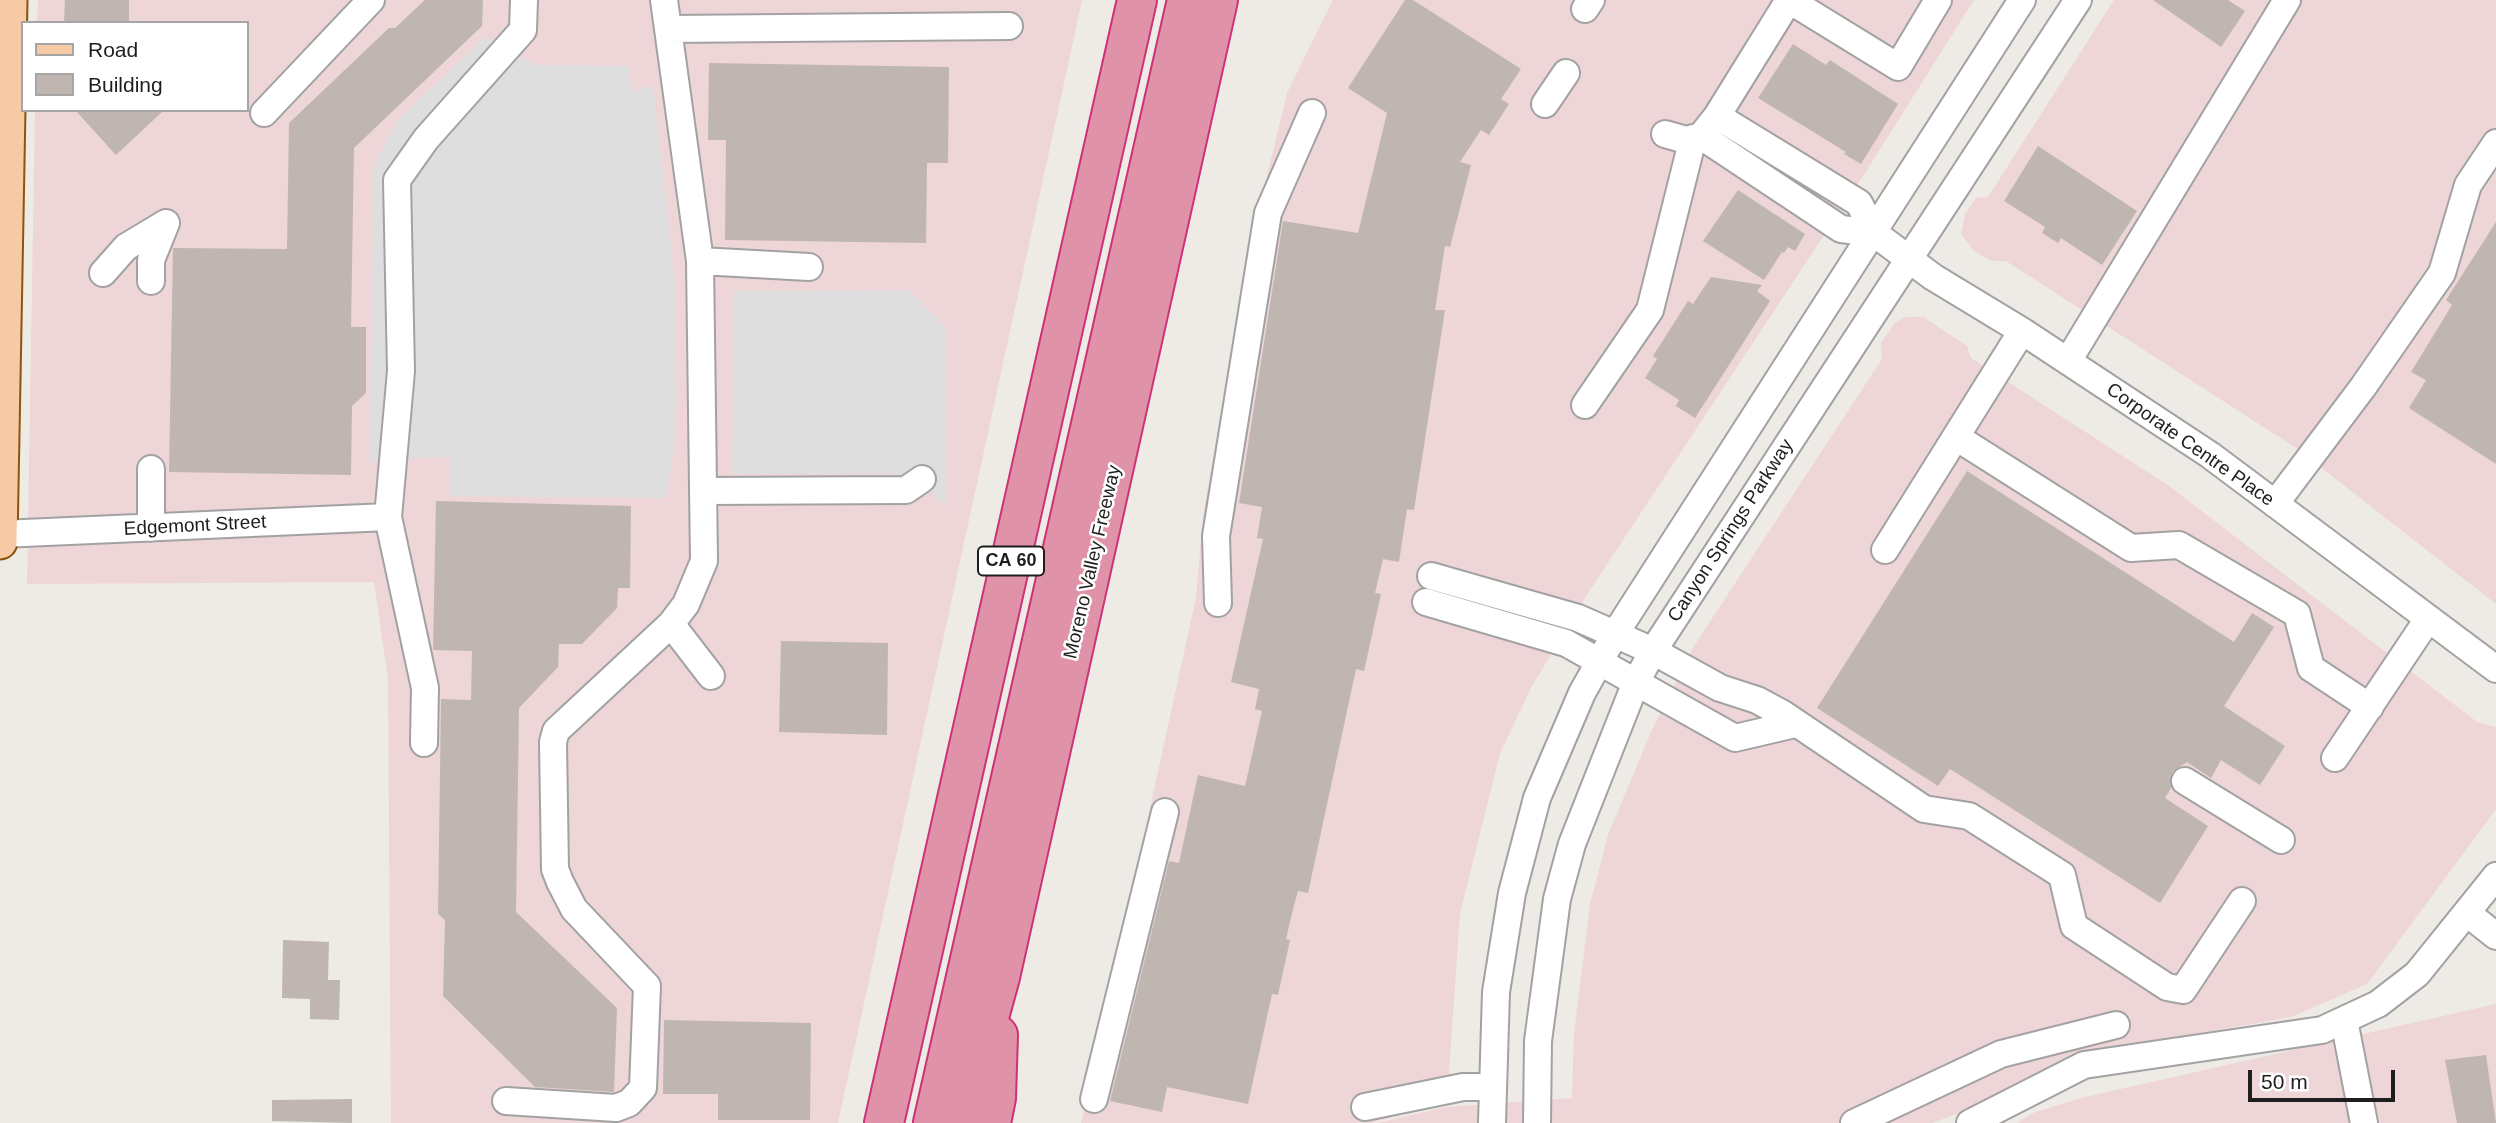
<!DOCTYPE html>
<style>
body{margin:0}
#map{position:relative;width:2496px;height:1123px;overflow:hidden;background:#eeeae5;font-family:Arial,sans-serif}
canvas{display:block}
.legend{position:absolute;left:21px;top:21px;width:228px;height:91px;box-sizing:border-box;background:#fff;border:2px solid #a5a5a5;margin:0;padding:9px 12px;list-style:none;font-size:21px;color:#1e1e1e}
.legend li{display:flex;align-items:center;gap:14px;height:35px}
.legend b{width:35px;border:2px solid #a5a5a5}
.scale{position:absolute;left:2248px;top:1070px;width:147px;height:32px;box-sizing:border-box;border:4px solid #1e1e1e;border-top:0;padding-left:9px;font-size:21px;line-height:24px;white-space:nowrap;color:#1e1e1e;-webkit-text-stroke:5px #fff;paint-order:stroke}
</style>
<div id="map">
<canvas width="2496" height="1123"></canvas>
<ul class="legend">
<li><b style="height:9px;background:#f5caa4"></b>Road</li>
<li><b style="height:19px;background:#bfb6b2"></b>Building</li>
</ul>
<div class="scale">50 m</div>
</div>
<script>
const context = document.querySelector('canvas').getContext('2d');
context.lineJoin = 'round';
function fillPath(path, color) {
  context.fillStyle = color;
  context.fill(path, 'evenodd');
}
function toPath(rows) {
  const path = new Path2D();
  for (const r of rows) {
    path.moveTo(r[0], r[1]);
    for (let i = 2; i < r.length; i += 2) path.lineTo(r[i], r[i + 1]);
  }
  return path;
}
function trace(path, color, width, dash) {
  context.strokeStyle = color;
  context.lineWidth = width;
  context.lineCap = dash ? 'butt' : 'round';
  context.setLineDash(dash || []);
  context.stroke(path);
}
function drawText(font, color, halo, rows, align = 'center') {
  context.font = font + ' Arial,sans-serif';
  context.lineWidth = 5;
  context.setLineDash([]);
  context.textBaseline = 'middle';
  context.strokeStyle = halo;
  context.fillStyle = color;
  for (const [text, x, y, turn = 0] of rows) {
    context.save();
    context.translate(x, y);
    context.rotate((+turn || 0) * Math.PI / 180);
    context.textAlign = isNaN(turn) ? turn : align;
    if (halo) context.strokeText(text, 0, 0);
    context.fillText(text, 0, 0);
    context.restore();
  }
}
fillPath(toPath([
 [38,0,1082,0,838,1123,391,1123,388,680,374,582,27,584,35,110,247,110,247,23,37,23],
 [1333,0,1974,0,1865,173,1590,590,1532,686,1500,753,1460,913,1447,1101,1371,1123,1081,1123,1196,598,1203,516,1250,246,1287,93],
 [2114,0,2496,0,2496,604,2296,448,2006,261,1992,261,1974,251,1961,234,1965,214,1976,198,1988,197],
 [1905,317,1923,317,1967,346,1971,358,2169,486,2477,722,2496,727,2496,809,2367,984,2291,1017,2153,1041,1932,1123,1377,1123,1446,1107,1572,1098,1574,1034,1590,904,1608,835,1651,732,1694,646,1882,359,1881,343,1895,323],
 [2496,1004,2496,1123,2017,1123,2033,1113,2081,1098]
]), '#eed5d7');
fillPath(toPath([
 [485,37,535,65,629,66,631,91,653,86,675,280,675,438,666,498,449,496,450,456,369,462,374,165,398,120],
 [909,290,946,328,945,505,907,474,732,474,734,291]
]), '#dedede');
fillPath(toPath([
 [65,0,129,0,129,23,64,23],
 [425,0,483,0,482,26,354,148,351,327,366,327,366,393,352,406,351,475,169,472,173,248,287,249,289,123,389,28,395,28],
 [1405,0,1413,0,1521,69,1501,99,1509,104,1489,135,1481,130,1460,162,1471,165,1450,247,1445,246,1435,310,1445,310,1414,510,1407,509,1399,562,1383,559,1375,593,1381,594,1364,671,1356,669,1308,893,1298,891,1293,909,1286,939,1290,940,1278,995,1272,994,1248,1104,1167,1087,1162,1112,1110,1101,1169,861,1179,863,1198,775,1245,786,1262,711,1255,709,1259,689,1231,682,1263,539,1257,538,1262,507,1239,503,1283,221,1358,233,1387,113,1348,88],
 [2153,0,2228,0,2245,11,2221,47],
 [1793,44,1826,65,1830,60,1898,104,1861,164,1844,154,1846,152,1758,98],
 [709,63,949,67,948,163,927,163,926,243,725,240,726,140,708,140],
 [75,110,164,110,116,155],
 [2038,146,2137,211,2102,265,2061,238,2058,243,2042,233,2045,227,2004,201],
 [1738,190,1805,234,1795,251,1788,247,1784,253,1782,252,1764,280,1703,241],
 [2496,222,2496,464,2409,408,2426,380,2411,372,2452,305,2446,300],
 [1711,277,1762,285,1757,291,1770,301,1695,418,1676,406,1679,400,1645,378,1657,359,1653,356,1688,301,1693,304],
 [1967,471,2234,642,2252,613,2274,627,2224,706,2285,746,2260,785,2221,760,2211,778,2187,762,2172,772,2171,788,2165,798,2208,826,2160,903,1950,769,1938,786,1817,708],
 [436,501,631,506,630,588,618,588,617,608,582,644,559,644,558,667,519,708,516,912,617,1008,614,1092,535,1087,443,996,445,920,438,914,441,699,471,700,472,651,433,650],
 [781,641,888,643,887,735,779,732],
 [283,940,329,942,328,980,340,980,339,1020,310,1019,310,999,282,998],
 [664,1020,811,1023,810,1120,718,1120,718,1094,663,1094],
 [2486,1055,2496,1123,2457,1123,2445,1060],
 [352,1099,352,1123,272,1121,272,1100]
]), '#bfb6b2');
const minor = toPath([
 [1585,9,1591,0],
 [669,29,1009,26],
 [1545,104,1566,73],
 [264,113,371,0],
 [1717,116,1859,203,1874,233,1933,277,2022,331,2210,455,2496,669],
 [1665,134,1686,140,1701,136,1717,116,1789,0,1898,67,1938,0],
 [1701,136,1841,229,1874,233],
 [700,261,809,267],
 [103,273,126,247,166,223],
 [151,281,151,260,166,223],
 [2068,361,2287,0],
 [1585,405,1650,310,1693,138],
 [1956,437,2131,548,2179,545,2297,614,2311,668,2370,707],
 [705,491,906,490,922,479],
 [2275,504,2363,387,2442,273,2468,185,2496,143],
 [151,528,151,469],
 [1,534,388,517],
 [1885,550,2022,331],
 [1431,576,1578,618,1653,651,1720,688,1757,700,1783,714,1924,809,1969,816,2062,875,2074,926,2167,987,2183,990,2242,901],
 [1426,602,1566,643,1735,738,1795,724],
 [1218,603,1216,536,1268,213,1312,113],
 [671,624,711,676],
 [424,743,425,688,388,517,401,371,397,180,426,139,523,30,524,0],
 [2335,758,2428,619],
 [2185,781,2281,840],
 [2467,913,2496,936],
 [2344,1020,2364,1123],
 [1094,1099,1165,812],
 [506,1101,616,1108,629,1103,643,1088,647,986,574,909,560,882,555,869,553,742,556,731,671,624,686,604,704,561,700,261,664,0],
 [1365,1107,1463,1087,1492,1087],
 [1492,1123,1496,992,1512,893,1537,798,1582,693,1615,634,2022,0],
 [1537,1123,1538,1041,1557,899,1572,844,1636,682,1653,651,2078,0],
 [1854,1123,2001,1054,2116,1025],
 [1970,1123,2084,1065,2322,1030,2378,1004,2417,974,2496,876]
]);
const major = toPath([
 [0,542,10,0]
]);
const highway = toPath([
 [884,1123,1137,0],
 [933,1123,1187,0],
 [960,1123,1000,977,1218,0],
 [991,1123,996,1098,998,1035]
]);
trace(minor, '#a2a2a2', 30);
trace(major, '#8d550b', 37);
trace(highway, '#cd3176', 42);
trace(minor, '#fff', 26);
trace(major, '#f5caa4', 33);
trace(highway, '#e092a8', 38);
for (const [x, y, w] of [
 [1011,561,66]
]) {
  const box = new Path2D();
  box.roundRect(x - w / 2, y - 14.5, w, 29, 5);
  context.fillStyle = '#fff';
  context.fill(box);
  trace(box, '#1e1e1e', 2);
}
drawText('bold 18px', '#1e1e1e', null, [
 ["CA 60",1011,561]
]);
drawText('19px', '#1e1e1e', '#fff', [
 ["Corporate Centre Place",2190,445,35],
 ["Edgemont Street",195,526,-3],
 ["Canyon Springs Parkway",1731,531,-57],
 ["Moreno Valley Freeway",1093,562,-77]
]);
</script>
